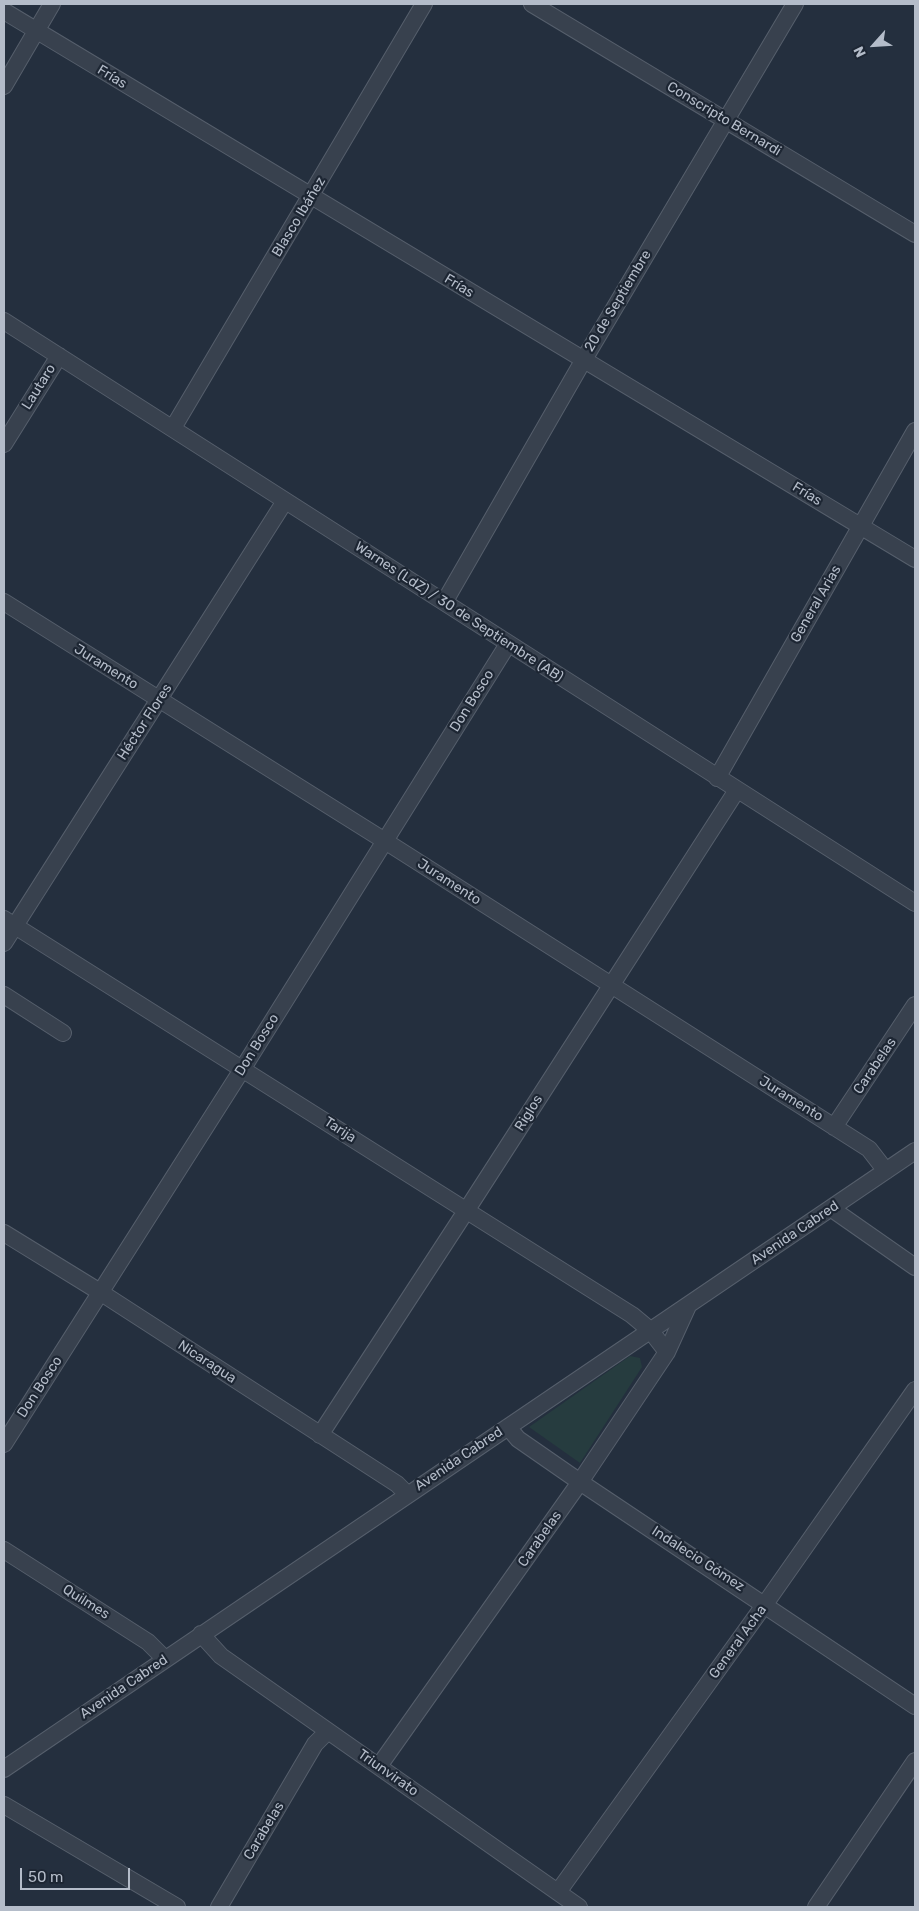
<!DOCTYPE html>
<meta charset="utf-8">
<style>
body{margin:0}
#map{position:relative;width:919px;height:1911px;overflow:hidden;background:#242f3e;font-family:Rubik,sans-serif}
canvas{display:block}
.frame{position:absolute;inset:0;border:5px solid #b4bcc9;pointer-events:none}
.north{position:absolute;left:849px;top:20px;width:50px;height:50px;-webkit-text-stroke:4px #1d2633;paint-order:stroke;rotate:244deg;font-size:14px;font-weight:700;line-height:20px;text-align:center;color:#b4bcc9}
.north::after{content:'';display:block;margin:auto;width:18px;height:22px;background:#b4bcc9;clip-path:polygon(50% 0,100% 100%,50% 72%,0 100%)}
.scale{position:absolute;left:20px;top:1868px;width:110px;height:22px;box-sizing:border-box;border:2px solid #b4bcc9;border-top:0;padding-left:6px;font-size:15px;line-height:18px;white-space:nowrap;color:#b4bcc9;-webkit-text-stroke:4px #1d2633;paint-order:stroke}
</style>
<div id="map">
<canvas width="919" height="1911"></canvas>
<div class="frame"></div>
<div class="north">N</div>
<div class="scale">50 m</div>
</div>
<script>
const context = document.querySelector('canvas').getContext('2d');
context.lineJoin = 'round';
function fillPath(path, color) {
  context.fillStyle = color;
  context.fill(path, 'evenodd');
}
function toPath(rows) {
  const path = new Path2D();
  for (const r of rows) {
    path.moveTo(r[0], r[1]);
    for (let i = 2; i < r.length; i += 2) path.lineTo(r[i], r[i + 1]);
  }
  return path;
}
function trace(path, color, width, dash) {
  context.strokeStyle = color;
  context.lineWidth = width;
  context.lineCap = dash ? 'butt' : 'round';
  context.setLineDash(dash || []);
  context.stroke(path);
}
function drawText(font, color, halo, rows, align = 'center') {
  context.font = font + ' Rubik,sans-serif';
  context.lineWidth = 4.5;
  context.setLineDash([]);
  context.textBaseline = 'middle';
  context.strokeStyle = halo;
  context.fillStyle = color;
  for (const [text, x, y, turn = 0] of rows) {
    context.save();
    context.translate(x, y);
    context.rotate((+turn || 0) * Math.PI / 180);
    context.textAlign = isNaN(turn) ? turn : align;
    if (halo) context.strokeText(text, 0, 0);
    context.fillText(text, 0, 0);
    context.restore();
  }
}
fillPath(toPath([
 [630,1356,640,1358,642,1367,580,1463,529,1427]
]), '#263c3f');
const minor = toPath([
 [532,4,915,234],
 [4,11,915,559],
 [4,86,52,4],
 [4,321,915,903],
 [173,428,424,4],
 [4,444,59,356],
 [445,601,583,361,795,4],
 [4,602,385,841,869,1149,886,1171],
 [717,778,915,431],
 [4,919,632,1315,650,1330,667,1352],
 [4,943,285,501],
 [4,995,63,1033],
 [834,1127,915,1005],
 [832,1209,915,1267],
 [4,1233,100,1292,397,1484,407,1494],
 [508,1427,518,1439,580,1482,915,1706],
 [320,1435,466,1211,737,790],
 [4,1444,243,1068,508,644],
 [4,1550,148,1642,165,1659],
 [201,1634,221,1656,579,1907],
 [379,1766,580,1482,667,1352,688,1306],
 [4,1769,915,1151],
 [4,1805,177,1907],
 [558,1892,765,1604,915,1390],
 [219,1907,315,1744,328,1731],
 [816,1907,915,1761]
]);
trace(minor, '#565f6c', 18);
trace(minor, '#38414e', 16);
drawText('14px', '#b4bcc9', '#1d2633', [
 ["Frías",112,77,31],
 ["Conscripto Bernardi",724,119,31],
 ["Blasco Ibáñez",299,217,-59],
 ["Frías",459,286,31],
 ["20 de Septiembre",618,301,-59],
 ["Lautaro",39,387,-58],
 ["Frías",807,494,31],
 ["General Arias",816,604,-60],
 ["Warnes (LdZ) / 30 de Septiembre (AB)",459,612,33],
 ["Juramento",106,667,32],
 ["Don Bosco",472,701,-58],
 ["Héctor Flores",145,722,-57],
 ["Juramento",449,882,33],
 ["Don Bosco",257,1045,-58],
 ["Carabelas",875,1066,-56],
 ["Juramento",791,1099,32],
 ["Riglos",529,1113,-58],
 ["Tarija",340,1130,33],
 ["Avenida Cabred",795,1233,-34],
 ["Nicaragua",207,1362,33],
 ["Don Bosco",40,1387,-57],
 ["Avenida Cabred",459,1459,-34],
 ["Carabelas",540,1539,-55],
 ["Indalecio Gómez",698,1559,33],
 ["Quilmes",86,1602,32],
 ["General Acha",738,1642,-54],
 ["Avenida Cabred",124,1687,-34],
 ["Triunvirato",388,1773,35],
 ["Carabelas",264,1831,-59]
]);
</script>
